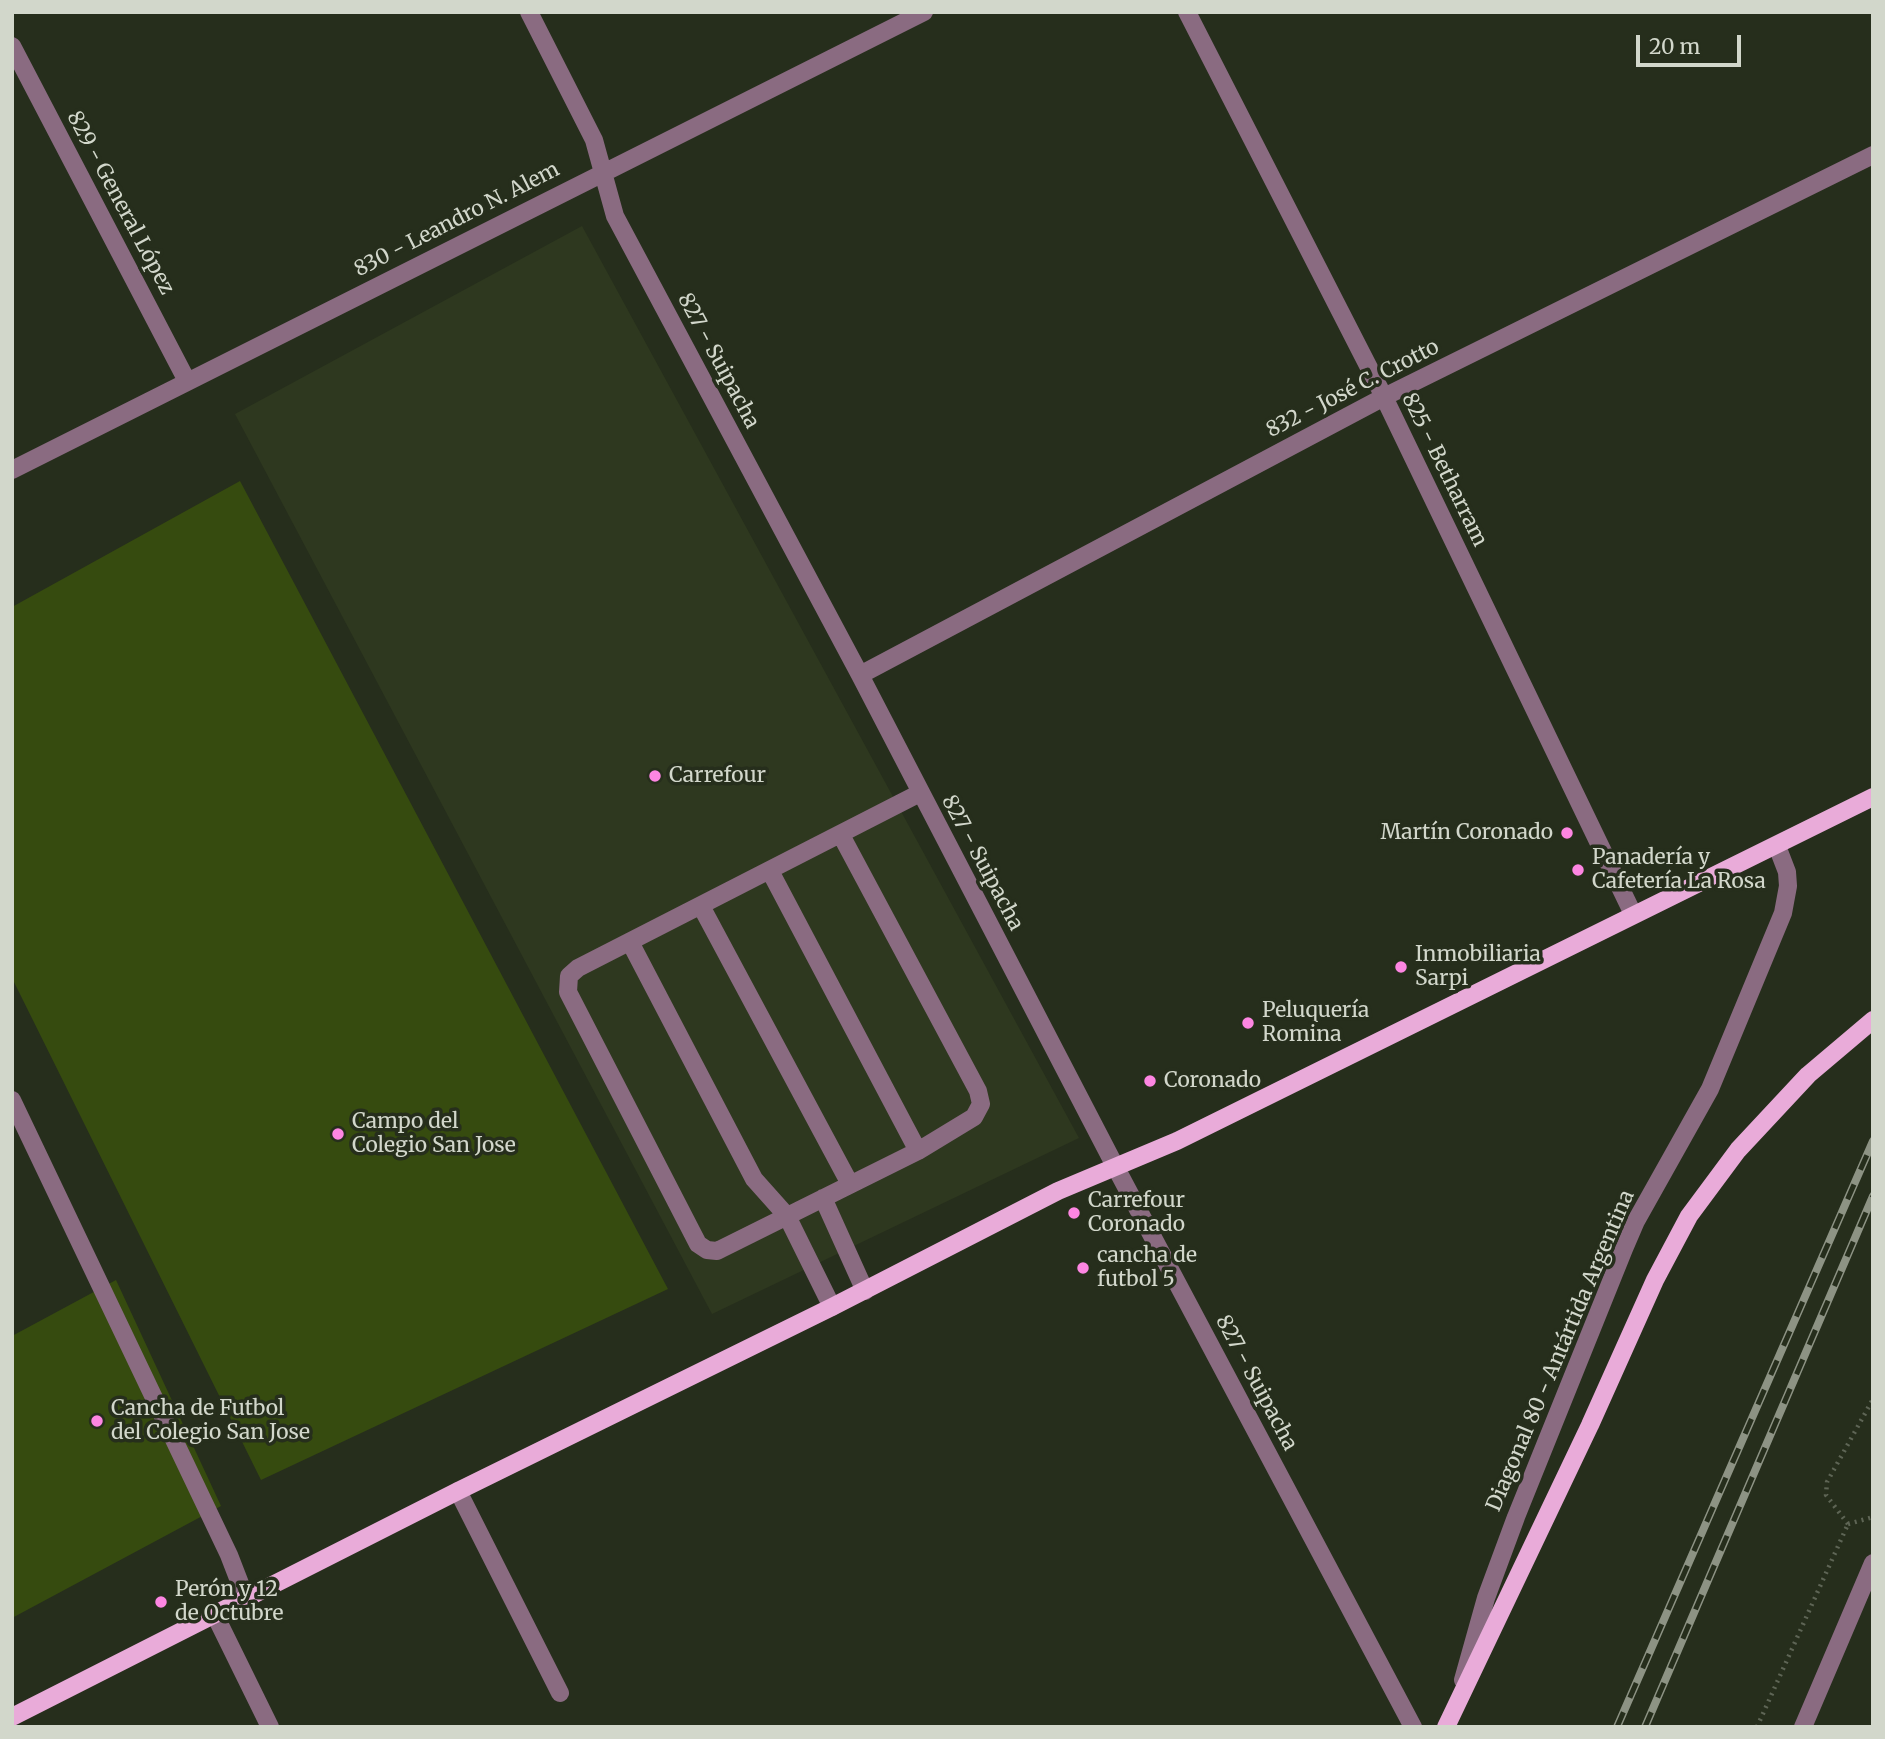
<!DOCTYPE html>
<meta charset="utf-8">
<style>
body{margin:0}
#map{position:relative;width:1885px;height:1739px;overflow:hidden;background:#262e1c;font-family:Merriweather,serif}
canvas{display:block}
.frame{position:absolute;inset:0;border:14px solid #d2d7cb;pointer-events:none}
.scale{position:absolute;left:1636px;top:35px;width:105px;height:32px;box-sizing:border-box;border:4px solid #d2d7cb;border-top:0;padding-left:9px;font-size:21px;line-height:24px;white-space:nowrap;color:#d2d7cb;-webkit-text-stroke:5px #262e1c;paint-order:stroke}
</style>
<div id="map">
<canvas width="1885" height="1739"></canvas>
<div class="frame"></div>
<div class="scale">20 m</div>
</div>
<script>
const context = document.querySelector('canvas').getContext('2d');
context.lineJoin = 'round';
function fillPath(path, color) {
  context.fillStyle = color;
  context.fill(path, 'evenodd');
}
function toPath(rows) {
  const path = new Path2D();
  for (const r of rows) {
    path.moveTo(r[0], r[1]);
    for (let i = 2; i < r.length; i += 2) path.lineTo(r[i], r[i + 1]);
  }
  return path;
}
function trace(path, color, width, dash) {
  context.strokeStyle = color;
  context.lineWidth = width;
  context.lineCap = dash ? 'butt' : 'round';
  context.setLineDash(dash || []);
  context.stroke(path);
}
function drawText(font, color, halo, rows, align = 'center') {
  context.font = font + ' Merriweather,serif';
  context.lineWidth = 7;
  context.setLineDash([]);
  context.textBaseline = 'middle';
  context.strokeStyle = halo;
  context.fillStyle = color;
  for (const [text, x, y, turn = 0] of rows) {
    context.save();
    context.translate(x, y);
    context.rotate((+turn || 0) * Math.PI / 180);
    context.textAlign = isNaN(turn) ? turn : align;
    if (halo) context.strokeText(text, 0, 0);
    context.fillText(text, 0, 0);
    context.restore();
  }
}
fillPath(toPath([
 [582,226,1079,1138,712,1314,235,414]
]), '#2e381f');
fillPath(toPath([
 [240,481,668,1289,261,1480,12,978,12,607],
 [116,1280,221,1506,12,1618,12,1336]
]), '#364b0f');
trace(toPath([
 [1848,1524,1826,1495,1827,1482,1873,1399],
 [1848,1524,1873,1517],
 [1757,1727,1848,1524]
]), '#5e6555', 4.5, [2, 5]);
trace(toPath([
 [529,12,594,140,615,216,860,675,1115,1166,1413,1727],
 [1187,12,1384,397,1633,914],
 [12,46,187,381],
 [12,470,924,12],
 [860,675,1384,397,1873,155],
 [841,835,978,1091,981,1104,974,1117,918,1151,717,1251,707,1250,698,1244,568,992,569,976,578,968,920,793],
 [770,871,918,1151],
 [701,906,850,1184],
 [630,942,754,1179,787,1216,832,1307],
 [12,1100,229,1555,246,1599],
 [823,1198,865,1291],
 [458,1491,560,1693],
 [215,1615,270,1727],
 [1463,1680,1486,1598,1516,1517,1624,1249,1636,1221,1710,1089,1783,913,1788,886,1787,872,1777,846],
 [1803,1727,1873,1563]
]), '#8a6b81', 18);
trace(toPath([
 [12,1717,458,1491,832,1307,1058,1191,1177,1141,1873,797],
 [1446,1727,1590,1425,1655,1280,1689,1216,1738,1150,1808,1075,1873,1020]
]), '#e9abd9', 18);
const rail = toPath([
 [1617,1727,1873,1141],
 [1645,1727,1873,1196]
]);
trace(rail, '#8d9384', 8);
trace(rail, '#262e1c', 5, [16]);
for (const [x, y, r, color] of [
 [655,776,7,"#fd86e2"],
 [1567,833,7,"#fd86e2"],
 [1578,870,7,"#fd86e2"],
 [1401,967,7,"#fd86e2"],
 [1248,1023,7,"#fd86e2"],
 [1150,1081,7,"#fd86e2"],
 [338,1134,7,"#fd86e2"],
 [1074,1213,7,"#fd86e2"],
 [1083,1268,7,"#fd86e2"],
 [97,1421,7,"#fd86e2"],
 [161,1602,7,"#fd86e2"]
]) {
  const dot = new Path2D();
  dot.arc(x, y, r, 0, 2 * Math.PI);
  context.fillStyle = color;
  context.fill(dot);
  trace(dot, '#262e1c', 2.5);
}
drawText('21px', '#d2d7cb', '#262e1c', [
 ["829 - General López",120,203,62],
 ["830 - Leandro N. Alem",457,220,-27],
 ["827 - Suipacha",718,361,62],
 ["832 - José C. Crotto",1353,389,-27],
 ["825 - Betharram",1444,470,64],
 ["827 - Suipacha",982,863,62],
 ["Diagonal 80 - Antártida Argentina",1561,1351,-67],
 ["827 - Suipacha",1256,1383,62]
]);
drawText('21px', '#d2d7cb', '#262e1c', [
 ["Carrefour",669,776],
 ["Martín Coronado",1553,833,"right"],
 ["Panadería y",1592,858],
 ["Cafetería La Rosa",1592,882],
 ["Inmobiliaria",1415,955],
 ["Sarpi",1415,979],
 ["Peluquería",1262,1011],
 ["Romina",1262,1035],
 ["Coronado",1164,1081],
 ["Campo del",352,1122],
 ["Colegio San Jose",352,1146],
 ["Carrefour",1088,1201],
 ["Coronado",1088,1225],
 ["cancha de",1097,1256],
 ["futbol 5",1097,1280],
 ["Cancha de Futbol",111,1409],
 ["del Colegio San Jose",111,1433],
 ["Perón y 12",175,1590],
 ["de Octubre",175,1614]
], 'left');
</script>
